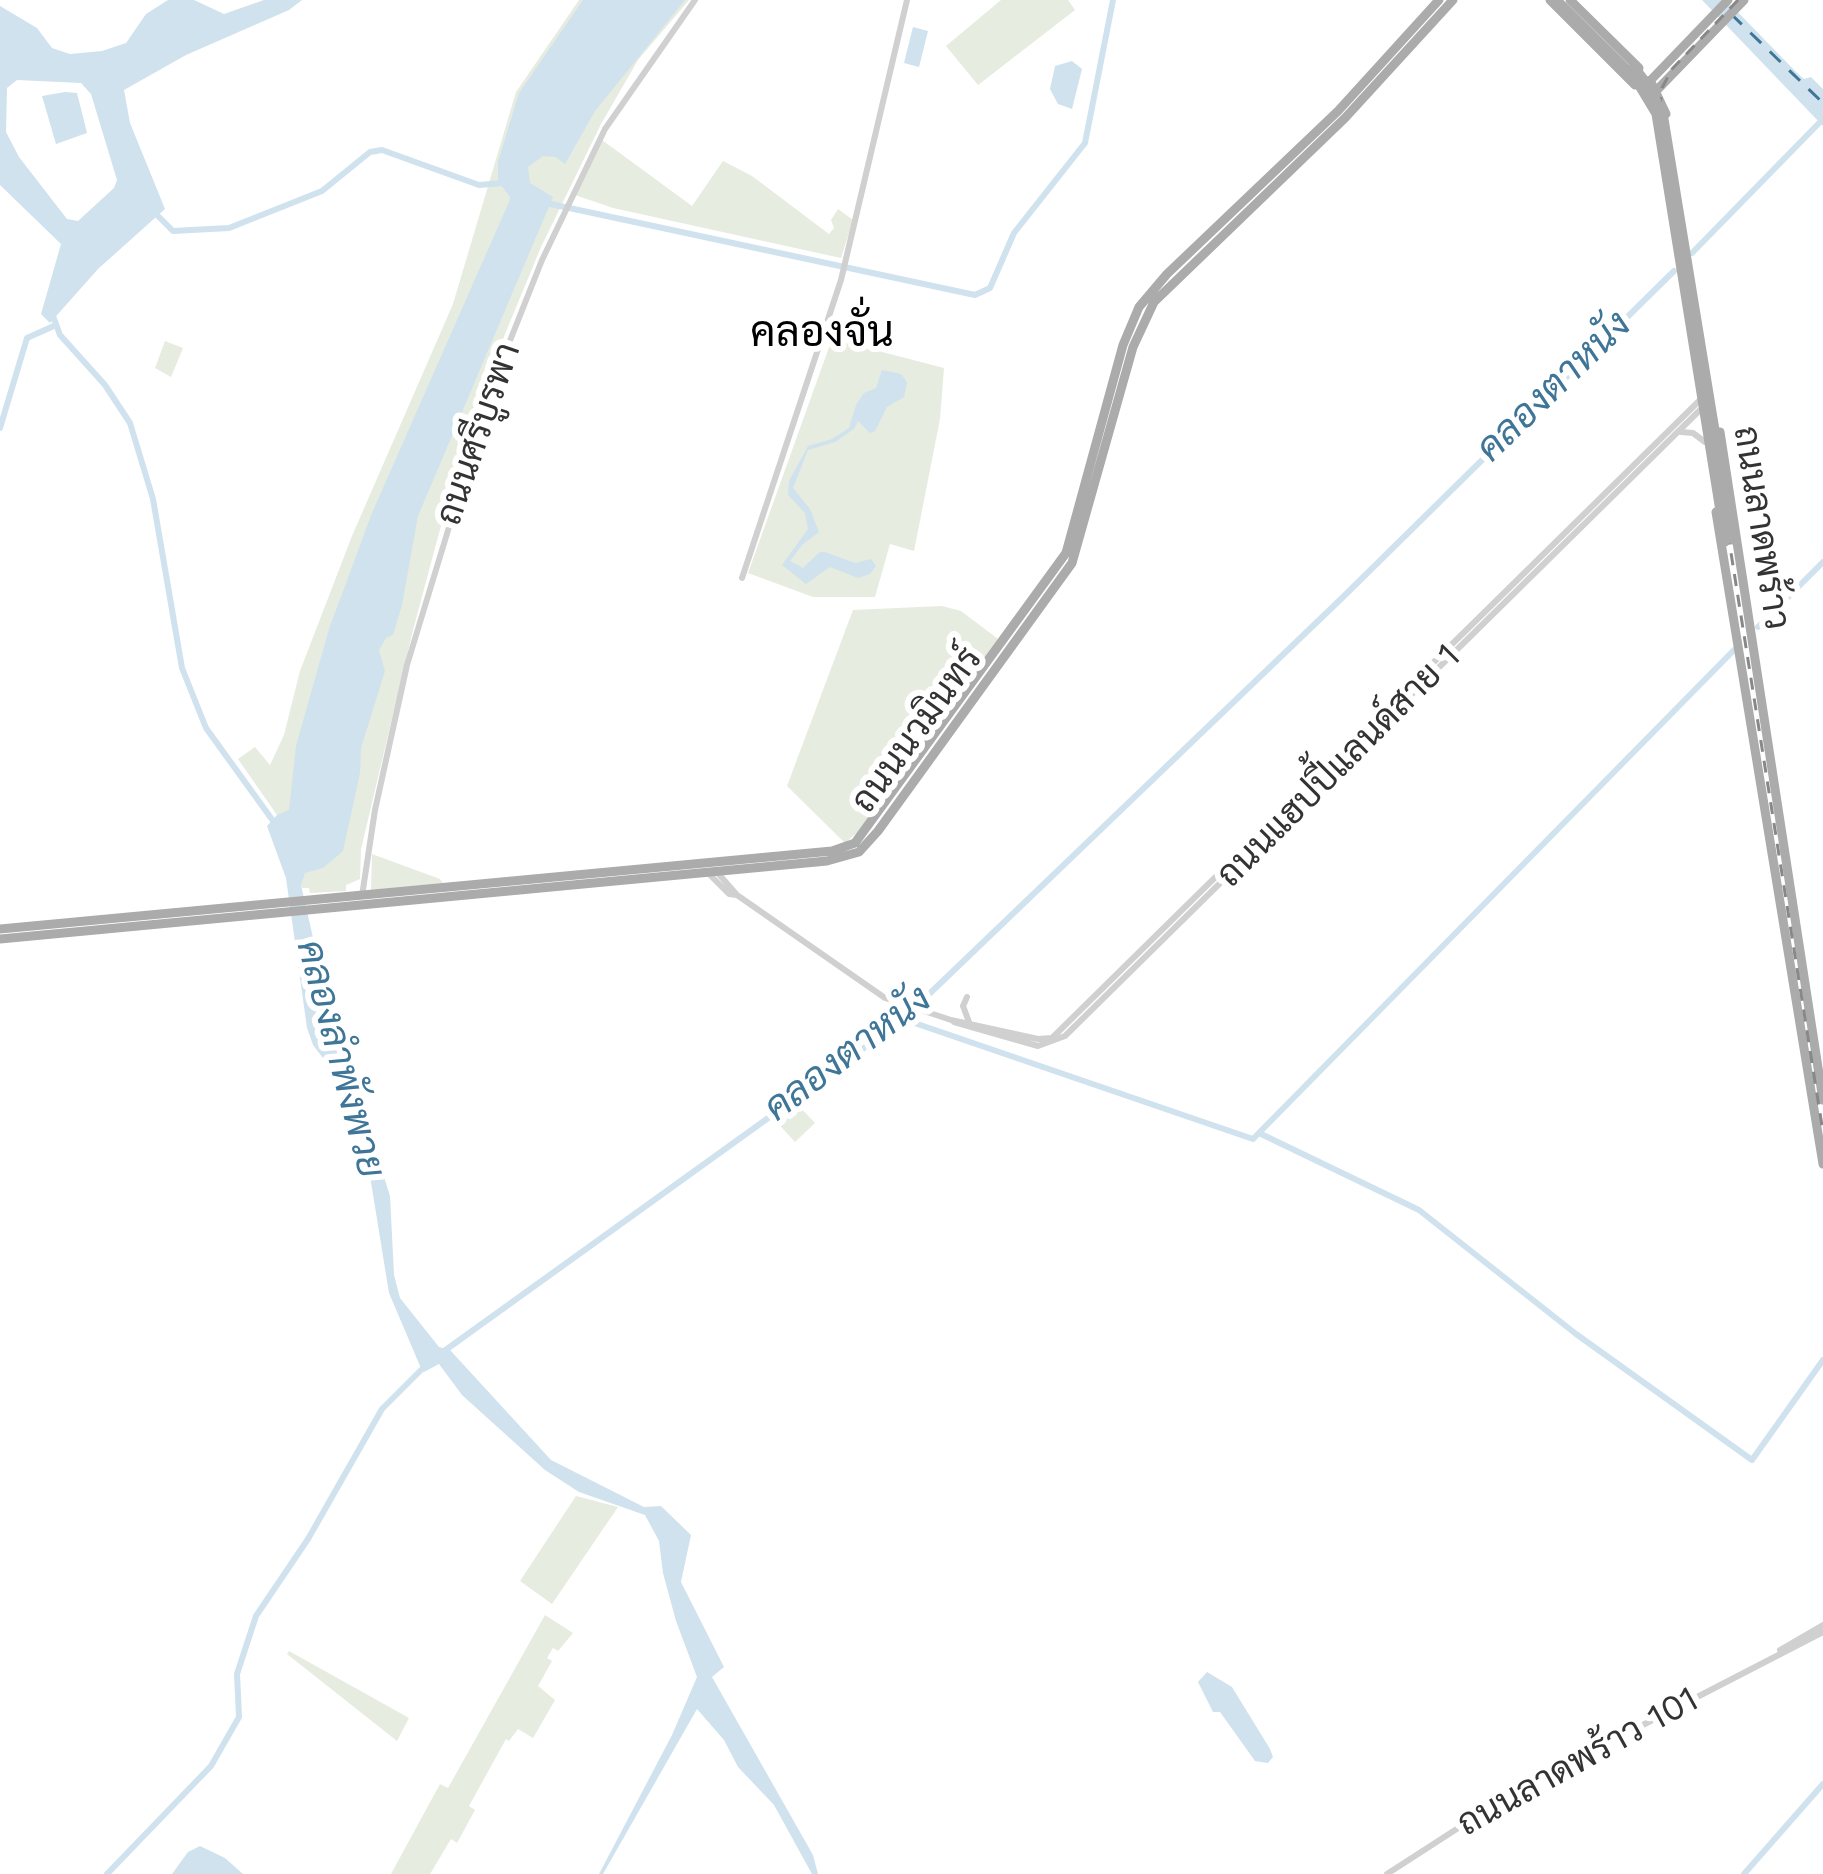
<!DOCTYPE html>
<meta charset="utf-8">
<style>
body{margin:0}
canvas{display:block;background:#fff}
</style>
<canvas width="1823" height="1874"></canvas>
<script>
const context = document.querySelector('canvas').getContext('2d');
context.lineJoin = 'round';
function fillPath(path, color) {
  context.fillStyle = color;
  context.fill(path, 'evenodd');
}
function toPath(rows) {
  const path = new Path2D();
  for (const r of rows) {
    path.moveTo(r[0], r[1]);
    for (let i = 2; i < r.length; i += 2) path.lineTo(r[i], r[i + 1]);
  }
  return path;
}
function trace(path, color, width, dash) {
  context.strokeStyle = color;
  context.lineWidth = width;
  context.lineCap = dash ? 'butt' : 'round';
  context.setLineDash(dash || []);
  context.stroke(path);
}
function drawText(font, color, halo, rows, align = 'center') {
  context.font = font + ' "Work Sans",Sarabun,sans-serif';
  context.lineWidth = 12;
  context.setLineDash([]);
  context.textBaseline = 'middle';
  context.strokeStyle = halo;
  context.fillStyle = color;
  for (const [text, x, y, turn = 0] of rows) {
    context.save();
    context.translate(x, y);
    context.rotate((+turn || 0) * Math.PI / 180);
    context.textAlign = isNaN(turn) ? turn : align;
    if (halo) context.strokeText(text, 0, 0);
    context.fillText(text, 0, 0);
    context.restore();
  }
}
fillPath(toPath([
 [579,0,689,0,638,60,601,124,541,247,505,334,446,507,413,630,361,849,360,879,346,885,346,891,310,893,309,888,302,888,277,815,238,759,255,747,270,765,284,735,300,671,352,536,453,304,516,92],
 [1001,0,1068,0,1075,10,978,85,946,46],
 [602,140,692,206,723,161,752,176,829,234,834,228,831,220,838,209,853,220,841,258,613,208,575,195],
 [832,339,944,368,940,419,914,551,890,544,875,597,813,597,748,573],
 [165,341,183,348,171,377,155,368],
 [942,606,961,611,998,639,858,832,845,843,787,786,853,610],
 [372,854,440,879,443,883,371,890],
 [795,1102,815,1123,795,1142,773,1118],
 [576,1496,618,1507,552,1604,520,1581],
 [545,1615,573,1633,558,1651,553,1648,547,1658,552,1661,538,1686,555,1700,533,1738,518,1729,509,1741,506,1739,469,1806,475,1810,457,1843,451,1839,430,1874,391,1874,440,1784,448,1788],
 [289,1651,409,1718,397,1741,287,1654]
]), '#e6ecdf');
fillPath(toPath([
 [168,0,194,0,224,14,264,0,302,0,289,10,186,55,124,90,130,123,165,209,98,269,50,323,41,314,61,244,0,185,0,6,37,28,52,48,70,54,102,51,126,43,146,14],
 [17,80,81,83,91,94,117,180,114,188,78,221,67,219,19,157,6,132,7,88],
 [583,0,685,0,595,111,565,164,556,157,543,156,528,167,530,183,553,197,418,516,402,605,393,635,386,638,379,650,385,671,361,748,360,773,343,851,323,868,305,873,301,885,342,1065,360,1101,390,1196,394,1275,400,1298,439,1347,450,1350,551,1460,644,1507,661,1506,691,1535,681,1582,724,1667,712,1677,813,1855,818,1874,812,1874,774,1805,738,1767,724,1740,697,1709,603,1874,599,1874,672,1735,697,1677,676,1621,663,1573,659,1541,645,1515,579,1492,545,1470,462,1395,439,1364,424,1372,420,1366,389,1293,364,1139,342,1083,313,1045,307,1028,286,878,267,826,277,815,289,810,296,746,329,629,372,513,509,202,510,197,498,181,498,162,519,93],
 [1702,0,1726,0,1798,74,1804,79,1811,77,1823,89,1823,126],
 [913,27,928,31,919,67,904,63],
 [1072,61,1082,69,1072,109,1058,104,1050,89,1055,66],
 [65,92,77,93,87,133,56,144,42,96],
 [882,370,901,374,907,382,904,397,887,407,875,431,870,433,858,421,854,429,835,442,808,450,793,488,810,509,819,532,802,545,790,561,803,568,820,552,825,552,855,563,871,559,876,566,870,574,858,578,830,567,806,584,782,565,808,529,805,513,788,495,789,481,808,446,832,439,849,428,856,405,864,393,876,388],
 [1207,1672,1232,1687,1270,1749,1273,1757,1268,1763,1255,1761,1220,1712,1213,1712,1198,1682],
 [200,1846,225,1858,243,1874,172,1874,188,1852]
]), '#cfe2ee');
trace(toPath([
 [546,203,975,295,990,288,1014,233,1085,143,1113,0],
 [155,213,173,231,229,228,322,191,370,152,382,150,479,185,503,183],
 [1692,253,1823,119],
 [53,316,60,335,105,385,130,423,153,499,182,668,206,728,276,825],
 [0,428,27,338,56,325],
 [1758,627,1823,562],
 [900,1018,1253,1139,1734,650],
 [1259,1133,1419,1210,1576,1334,1752,1460,1823,1360],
 [440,1354,853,1057,924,999,1342,598,1674,271],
 [107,1874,211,1766,239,1717,237,1674,256,1616,308,1539,382,1409,425,1366],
 [1744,1874,1823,1784]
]), '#cfe2ee', 6);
trace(toPath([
 [1731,14,1823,103]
]), '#3f7597', 3, [15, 12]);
trace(toPath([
 [1681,432,1693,433,1705,442],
 [742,578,841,280,907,0],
 [716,871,737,895],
 [709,874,729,894,737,895,885,998,951,1020,1038,1039,1052,1038,1699,401],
 [362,896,375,810,407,665,492,386,542,260,605,129,695,0],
 [967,997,963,1006,969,1022],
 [954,1022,1038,1046,1065,1036,1700,410],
 [1780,1650,1823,1625],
 [1387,1874,1517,1790,1823,1632]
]), '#d0d0d0', 6);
trace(toPath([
 [1550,0,1635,85],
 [1570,0,1639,68],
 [1650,80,1666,114],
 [1648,83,1728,0],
 [1655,92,1744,0],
 [1720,432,1823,1100],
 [1716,512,1823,1164],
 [0,929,832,851,855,843,1066,553,1123,345,1139,307,1167,274,1338,111,1439,0],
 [0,939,827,861,859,852,878,831,1072,563,1133,347,1154,302,1345,118,1453,0]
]), '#ababab', 9);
trace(toPath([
 [1738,0,1672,69,1662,88,1660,106,1823,1132]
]), '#888', 3, [12, 9]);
trace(toPath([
 [1557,0,1632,74,1656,114,1725,542],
 [1634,66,1652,90,1664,119,1733,540]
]), '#ababab', 9);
drawText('36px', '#333', '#fff', [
 ["ถนนศรีบูรพา",479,434,-71],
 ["ถนนลาดพร้าว",1761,528,81],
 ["ถนนนวมินทร์",917,730,-54],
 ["ถนนแฮปปี้แลนด์สาย 1",1339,766,-45],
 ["ถนนลาดพร้าว 101",1578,1762,-29]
]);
drawText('italic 39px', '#3f7597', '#fff', [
 ["คลองตาหนัง",1554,387,-44],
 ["คลองตาหนัง",848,1054,-37],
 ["คลองลำพังพวย",340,1059,75]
]);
drawText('42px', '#000', '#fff', [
 ["คลองจั่น",822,334]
]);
</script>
